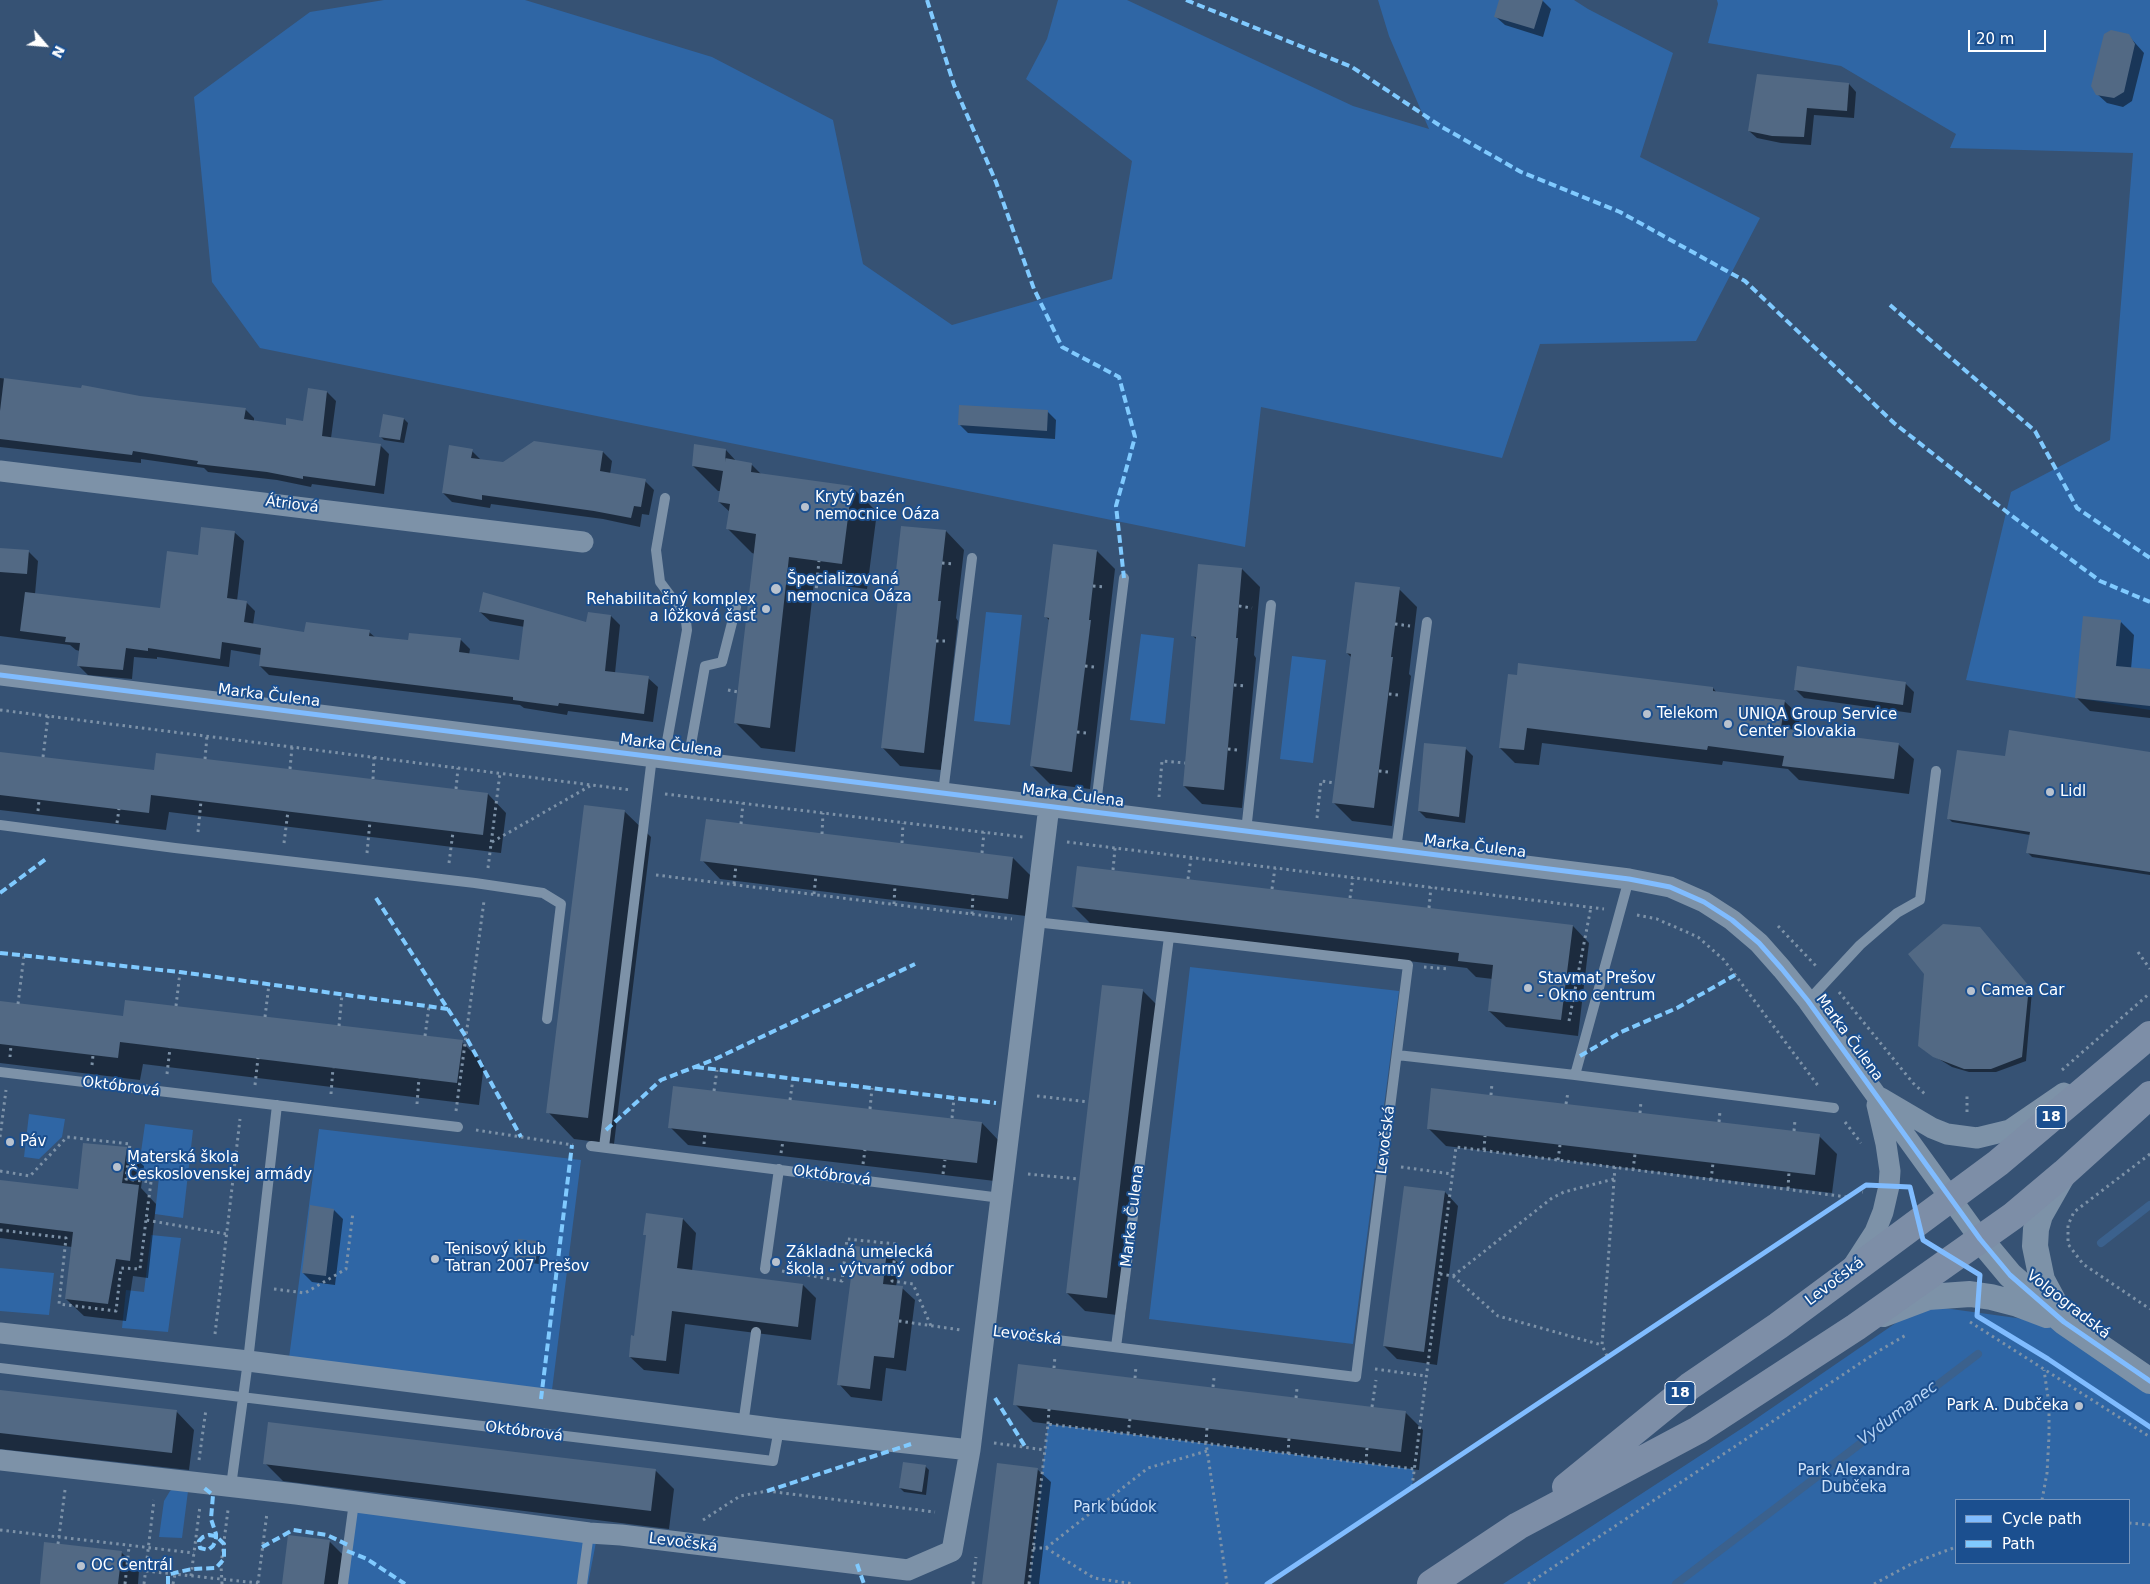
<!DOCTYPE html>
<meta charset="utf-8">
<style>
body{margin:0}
#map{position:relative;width:2150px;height:1584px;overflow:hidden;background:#365274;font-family:"DejaVu Sans",sans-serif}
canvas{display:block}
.legend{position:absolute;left:1955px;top:1499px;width:175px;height:65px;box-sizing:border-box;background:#1b4f8f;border:1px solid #7695bc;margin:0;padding:6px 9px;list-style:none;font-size:15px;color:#fff}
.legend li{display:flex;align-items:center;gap:10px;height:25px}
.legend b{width:25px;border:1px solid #7695bc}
.north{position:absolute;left:20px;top:20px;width:50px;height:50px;-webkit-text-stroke:4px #1b4f8f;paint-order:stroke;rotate:117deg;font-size:14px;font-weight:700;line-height:20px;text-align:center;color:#fff}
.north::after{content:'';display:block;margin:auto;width:18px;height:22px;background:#fff;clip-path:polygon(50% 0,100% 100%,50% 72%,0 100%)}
.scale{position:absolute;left:1968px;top:30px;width:78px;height:22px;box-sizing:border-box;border:2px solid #fff;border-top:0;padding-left:6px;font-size:15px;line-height:18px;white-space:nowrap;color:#fff;-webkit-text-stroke:4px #1b4f8f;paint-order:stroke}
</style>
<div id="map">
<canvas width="2150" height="1584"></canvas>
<ul class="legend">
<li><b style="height:6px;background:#80bcff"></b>Cycle path</li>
<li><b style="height:6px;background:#80caff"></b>Path</li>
</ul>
<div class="north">N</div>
<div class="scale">20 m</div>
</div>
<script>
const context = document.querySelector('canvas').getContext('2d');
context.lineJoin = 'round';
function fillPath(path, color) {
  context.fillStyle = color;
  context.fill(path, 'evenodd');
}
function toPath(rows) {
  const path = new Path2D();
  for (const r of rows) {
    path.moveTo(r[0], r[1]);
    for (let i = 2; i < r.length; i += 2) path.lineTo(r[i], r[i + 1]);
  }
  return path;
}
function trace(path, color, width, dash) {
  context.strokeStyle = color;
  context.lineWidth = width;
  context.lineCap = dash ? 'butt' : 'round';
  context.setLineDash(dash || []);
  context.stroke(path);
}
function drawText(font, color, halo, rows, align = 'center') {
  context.font = font + ' "DejaVu Sans",sans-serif';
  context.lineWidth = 4;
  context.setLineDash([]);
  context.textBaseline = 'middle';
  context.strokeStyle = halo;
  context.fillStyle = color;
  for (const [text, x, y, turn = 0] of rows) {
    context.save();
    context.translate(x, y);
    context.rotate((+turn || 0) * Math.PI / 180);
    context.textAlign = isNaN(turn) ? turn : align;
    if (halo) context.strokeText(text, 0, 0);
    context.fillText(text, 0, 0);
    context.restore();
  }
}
fillPath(toPath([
 [384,0,525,0,712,57,833,120,863,264,952,325,1112,279,1132,161,1026,79,1047,39,1058,0,1127,0,1353,106,1429,129,1389,36,1378,0,1574,0,1588,9,1673,53,1640,157,1760,218,1696,341,1540,344,1502,458,1261,407,1245,547,260,348,212,282,194,97,310,12],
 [1717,0,2150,0,2150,710,1966,680,2011,492,2110,440,2133,153,1950,148,1956,134,1841,66,1708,43,1718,4],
 [986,612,1022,615,1010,725,974,721],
 [1141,634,1174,638,1165,724,1130,720],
 [1292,656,1326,660,1313,763,1280,759],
 [1190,967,1399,991,1353,1344,1149,1319],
 [29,1114,65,1119,62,1137,39,1159,24,1157],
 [145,1124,193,1130,183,1218,155,1214,159,1177,138,1173],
 [319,1129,581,1160,552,1390,289,1358],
 [151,1235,181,1238,168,1332,122,1328,126,1290,144,1292],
 [0,1268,54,1273,49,1315,0,1311],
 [1922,1305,2053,1323,2150,1370,2150,1584,1503,1584,1747,1425],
 [1956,1500,2129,1500,2129,1563,1956,1563],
 [1048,1424,1414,1469,1412,1487,1267,1584,1029,1584],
 [175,1488,188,1491,182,1538,159,1537,164,1501,170,1491],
 [349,1509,596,1542,588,1584,339,1584]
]), '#2f66a5');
fillPath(toPath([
 [1501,0,1542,0,1551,9,1543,37,1505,25,1496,17],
 [2128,35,2144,53,2132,101,2123,107,2107,103,2097,94],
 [1849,84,1856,92,1854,118,1814,115,1811,145,1781,143,1757,138,1749,131],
 [0,378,140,398,245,409,254,418,254,421,287,426,304,423,327,392,336,401,331,438,380,445,389,454,384,494,312,484,311,487,277,480,208,472,204,468,141,459,141,463,0,447],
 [1047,411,1056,420,1055,439,968,433,959,424],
 [404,419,408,423,404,443,384,440,380,436],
 [726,450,737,462,752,465,762,475,852,487,877,512,867,589,814,582,795,752,761,748,736,723,755,554,752,553,727,528,730,512,719,502,721,491,718,491,693,466],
 [472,451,481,460,503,464,603,452,612,461,610,474,645,481,654,490,649,515,642,514,640,527,603,519,491,504,490,508,452,502,443,493],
 [946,531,964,550,956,618,958,621,941,770,900,766,882,747,899,602,895,598],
 [234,532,244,541,237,601,246,602,255,611,253,625,305,633,369,632,376,638,409,641,461,640,470,649,469,655,520,662,525,627,490,621,480,612,587,624,589,613,611,616,620,625,615,673,648,678,658,687,653,722,568,711,567,715,524,708,520,705,269,675,260,666,261,655,231,650,229,667,157,657,157,659,134,657,132,679,88,675,78,665,80,651,76,650,70,645,0,636,0,549,29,552,38,561,35,594,161,610,199,556],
 [1097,551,1115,569,1090,789,1050,784,1032,766,1050,621,1046,617],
 [1242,569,1260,587,1254,655,1256,658,1242,808,1202,804,1184,786,1197,640,1193,636],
 [1399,589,1417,607,1409,674,1411,676,1392,826,1352,821,1334,803,1352,658,1347,653],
 [2121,622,2134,635,2131,669,2150,671,2150,718,2090,711,2077,698],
 [1509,676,1713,688,1717,693,1784,701,1800,716,1798,732,1898,744,1914,759,1909,794,1799,780,1788,769,1723,761,1722,765,1542,743,1539,765,1515,763,1500,748],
 [1905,683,1914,692,1911,713,1804,698,1795,689],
 [1466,749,1473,756,1465,823,1426,818,1419,811],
 [0,753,155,772,157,754,488,794,506,813,501,853,169,812,166,830,0,810],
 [2150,753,2150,875,2032,857,2028,853,2030,835,1952,822,1948,818,2006,757],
 [624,811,651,837,614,1144,574,1139,548,1112],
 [1013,858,1031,876,1026,916,720,879,702,860],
 [1073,906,1573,926,1589,943,1578,1036,1506,1027,1489,1011,1493,979,1476,977,1467,968,1090,923],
 [1984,933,2032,991,2026,1061,1996,1072,1969,1072,1952,1067,1924,1050],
 [1143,991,1161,1009,1125,1316,1085,1311,1067,1293],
 [0,1003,124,1018,462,1042,484,1064,479,1105,143,1064,140,1080,0,1063],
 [982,1123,1000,1142,995,1181,688,1145,670,1127],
 [1428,1128,1819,1136,1837,1154,1832,1193,1446,1146],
 [126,1149,144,1166,141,1188,156,1204,148,1278,133,1276,126,1321,84,1316,66,1299,72,1247,0,1238,0,1181,79,1191],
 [1445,1192,1458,1206,1437,1365,1397,1359,1384,1346],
 [334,1210,343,1219,335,1285,312,1282,303,1273],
 [683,1219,696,1233,692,1271,803,1285,816,1298,811,1340,685,1324,679,1374,644,1370,630,1357,635,1337,648,1237,645,1234],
 [537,1242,541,1246,539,1264,521,1262,517,1258],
 [887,1251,899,1264,896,1287,902,1288,915,1300,906,1371,886,1368,882,1401,851,1397,839,1384],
 [0,1391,176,1411,194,1430,189,1470,0,1449],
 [1015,1404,1405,1412,1423,1430,1419,1470,1033,1422],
 [265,1463,656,1471,674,1489,669,1529,283,1481],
 [925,1466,929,1470,926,1495,904,1492,900,1488],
 [1037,1469,1051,1482,1039,1584,983,1584],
 [329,1541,347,1559,344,1584,284,1584],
 [121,1552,139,1570,138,1584,41,1584]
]), '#0007');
trace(toPath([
 [2101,1243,2150,1205],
 [1676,1584,1978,1354]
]), '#3b618d', 8);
fillPath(toPath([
 [1499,0,1543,0,1534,29,1494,17],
 [2111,30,2129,34,2135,44,2124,92,2114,98,2096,95,2091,86,2104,34],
 [1757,74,1849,83,1847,111,1807,108,1804,137,1772,136,1748,131],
 [4,378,81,388,82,385,140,396,246,408,244,419,286,425,286,418,303,421,308,388,327,391,322,436,381,444,375,486,303,476,303,479,267,472,197,464,198,461,133,451,132,455,0,439,0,411],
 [959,405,1048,410,1047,431,958,425],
 [383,414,404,418,400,440,379,437],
 [534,441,603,451,600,471,646,479,641,507,634,506,631,518,594,511,482,495,482,500,442,493,449,445,473,449,471,458,503,462],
 [694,444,726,449,725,462,725,458,752,463,751,472,852,486,842,564,789,557,770,728,734,723,756,534,726,529,730,504,718,502,723,471,692,466],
 [901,526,946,530,938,601,941,601,924,753,881,748,898,599,893,598],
 [201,527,235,531,227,598,247,601,244,622,304,632,306,622,370,630,369,636,408,640,409,633,461,638,459,652,519,660,524,620,479,612,483,592,586,622,588,612,611,615,605,671,649,676,644,714,559,703,558,706,513,700,513,697,259,666,261,648,222,642,220,659,148,648,148,651,126,648,123,670,77,666,80,643,65,642,66,637,20,631,25,592,160,608,167,551,198,555],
 [1053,544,1097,550,1089,620,1091,620,1072,772,1030,766,1049,618,1044,617],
 [0,548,29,550,27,574,0,572],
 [1198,564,1242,568,1236,638,1238,638,1224,790,1183,786,1196,637,1191,636],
 [1355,582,1400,587,1391,657,1393,657,1374,808,1332,803,1351,654,1346,653],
 [2083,616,2121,620,2116,666,2150,669,2150,706,2075,698],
 [1518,663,1713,687,1713,691,1785,700,1781,728,1899,743,1894,779,1782,766,1784,756,1708,746,1707,750,1527,728,1524,750,1499,748,1508,674,1517,675],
 [1797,666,1906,682,1903,705,1794,690],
 [2009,730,2150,752,2150,872,2026,853,2030,832,1947,819,1957,750,2005,756],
 [1424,743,1466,747,1459,817,1418,811],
 [0,752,154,770,156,753,488,793,483,835,151,795,149,813,0,795],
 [584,805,625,810,588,1118,546,1113],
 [706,819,1013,857,1008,899,700,861],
 [1077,866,1573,925,1561,1020,1488,1011,1493,965,1458,961,1459,953,1072,907],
 [1943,924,1980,927,2029,986,2022,1057,1991,1069,1964,1069,1933,1057,1918,1046,1924,974,1908,954],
 [1102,985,1143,989,1107,1298,1066,1293],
 [125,1000,463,1040,457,1083,120,1042,118,1058,0,1044,0,1001,123,1016],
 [673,1086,982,1122,977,1163,668,1128],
 [1431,1088,1820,1134,1815,1175,1427,1129],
 [83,1143,127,1147,122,1183,139,1185,130,1261,116,1259,108,1304,65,1299,73,1232,0,1223,0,1180,78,1189],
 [1404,1186,1445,1191,1424,1352,1383,1346],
 [310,1205,334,1209,326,1276,302,1273],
 [646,1213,683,1218,677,1268,803,1284,798,1327,672,1311,666,1361,629,1357,631,1335,634,1336,646,1235,643,1235],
 [518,1239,537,1241,536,1260,516,1258],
 [855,1246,887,1250,883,1284,903,1286,894,1358,874,1356,870,1389,837,1385],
 [1018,1364,1406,1411,1401,1452,1013,1405],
 [0,1390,177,1410,172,1453,0,1433],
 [268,1422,656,1469,651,1511,263,1464],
 [903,1462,926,1465,922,1492,899,1488],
 [997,1463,1038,1468,1024,1584,982,1584],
 [288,1535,330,1540,324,1584,282,1584],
 [44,1542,122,1551,118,1584,40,1584]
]), '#526984');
trace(toPath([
 [942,563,954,564],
 [1093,586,1105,587],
 [815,601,819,561],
 [1239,606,1252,608],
 [1395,624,1410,626],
 [936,641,945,641],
 [1085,666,1094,667],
 [1234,685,1246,686],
 [728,690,738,692],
 [1389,694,1398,695],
 [0,710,631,790],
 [1077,732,1087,733],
 [1228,749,1238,750],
 [43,757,48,716],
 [205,759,207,736],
 [290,769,292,747],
 [1379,771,1388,772],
 [373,779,374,757],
 [456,789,458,768],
 [665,794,1023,837],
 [1159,797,1162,761,1185,763],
 [38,811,39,800],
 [1317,818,1321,781,1335,783],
 [117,823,119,809],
 [741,824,743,803],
 [198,832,201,801],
 [822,834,823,813],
 [492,842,590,786],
 [1067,842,1604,909],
 [284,843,288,811],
 [902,843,903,823],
 [367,853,370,821],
 [982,853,984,832],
 [449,863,453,832],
 [488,868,500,773],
 [1113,870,1115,848],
 [656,875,1012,919],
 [1188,879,1191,858],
 [734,884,736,865],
 [1272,889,1275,868],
 [814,894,816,875],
 [1350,898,1353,878],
 [894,904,895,885],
 [1429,908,1431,887],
 [972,914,973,894],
 [1637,915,1657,919,1698,937,1724,960,1819,1087],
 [1778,926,1817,967],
 [2138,952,2150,969],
 [1424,967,1449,969],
 [1839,992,1913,1083,1927,1096],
 [18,1004,24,955],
 [176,1006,180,972],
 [265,1017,269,984],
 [1569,1021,1591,907],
 [339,1026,342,994],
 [425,1036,429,1006],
 [10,1057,11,1045],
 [92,1065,93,1055],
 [2062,1070,2150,993],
 [167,1074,170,1048],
 [255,1085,258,1058],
 [714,1091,717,1070],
 [331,1094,333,1068],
 [1491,1095,1492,1083],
 [1037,1096,1088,1102],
 [790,1100,793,1079],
 [417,1104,419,1078],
 [1566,1104,1568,1092],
 [870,1109,872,1088],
 [456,1111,484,901],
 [1967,1112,1967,1094],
 [1640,1113,1641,1101],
 [952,1118,954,1098],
 [1719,1122,1720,1111],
 [1845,1122,1861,1143],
 [476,1130,573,1145],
 [1794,1131,1795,1120],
 [0,1137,6,1090],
 [704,1144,705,1132],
 [1484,1150,1485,1136],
 [781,1153,783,1141],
 [2150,1154,2074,1212,2068,1225,2068,1244,2083,1264,2150,1309],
 [1558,1160,1560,1145],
 [863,1164,865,1150],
 [1401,1167,1452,1174],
 [1633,1170,1635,1154],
 [0,1171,30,1176,67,1137,130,1144,126,1179,151,1182,146,1220,226,1234],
 [943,1174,945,1160],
 [1028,1174,1079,1179],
 [1711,1180,1713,1163],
 [1788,1189,1789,1172],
 [1856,1191,1863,1192],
 [0,1230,66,1238,59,1304,116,1311,121,1268,140,1269,146,1220],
 [782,1271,842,1281,847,1239,896,1244,892,1281,913,1284,931,1326],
 [1440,1274,1453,1276,1498,1316,1602,1345],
 [1453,1276,1552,1198,1564,1192,1614,1179],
 [274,1289,305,1293,346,1269,353,1212],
 [899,1321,961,1330],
 [1970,1322,2150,1437],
 [215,1334,240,1119],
 [1607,1356,1602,1345,1615,1167],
 [1054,1368,1055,1356],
 [1375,1369,1426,1376],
 [1135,1378,1136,1366],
 [1213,1387,1214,1378],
 [1296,1398,1297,1388],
 [1372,1407,1376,1380],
 [1048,1424,1049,1409],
 [1207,1428,1206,1443,1227,1584],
 [1128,1434,1130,1419],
 [994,1443,1045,1450],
 [1288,1454,1289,1438],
 [199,1460,206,1409],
 [1366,1463,1367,1448],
 [1412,1487,1456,1147,1847,1197],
 [2042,1500,2047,1473,2049,1436,2049,1404,2044,1370],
 [703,1520,740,1496,767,1491,935,1512],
 [2129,1523,2150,1525],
 [0,1530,194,1553],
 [58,1544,65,1490],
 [1033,1548,1046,1548,1148,1468,1207,1451],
 [1046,1548,1094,1578,1134,1584],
 [121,1559,128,1560],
 [146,1571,258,1583],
 [191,1576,200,1506],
 [258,1583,267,1513],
 [125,1584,129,1547],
 [144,1584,154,1500],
 [173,1584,175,1574],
 [222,1584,221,1565,228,1510],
 [973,1584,976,1557],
 [1029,1584,1048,1424,1414,1469],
 [1528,1584,1877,1352,1906,1335],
 [1874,1584,1913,1563,1956,1547]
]), '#7d92a8', 3, [2.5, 4]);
trace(toPath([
 [664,758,687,630,685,613,675,602,660,582,656,550,665,498],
 [688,761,705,666,722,662,736,607],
 [943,793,972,558],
 [1095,812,1124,578],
 [0,825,175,848,475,883,543,893,561,904,547,1019],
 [1246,831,1271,605],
 [1396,849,1427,622],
 [1035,922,1169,937],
 [1808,1001,1860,945,1897,913,1920,900,1936,771],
 [1397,1055,1575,1075,1629,879],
 [0,1072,458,1127],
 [1575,1075,1834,1108],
 [591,1146,1001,1198],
 [604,1147,652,757],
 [765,1269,779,1169],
 [985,1330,1057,1340,1356,1377,1408,965,1169,937,1116,1347],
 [0,1368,773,1461,779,1429],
 [743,1425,756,1332],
 [231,1486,248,1361,277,1105],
 [343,1584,354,1502],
 [582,1584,589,1533]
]), '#7d92a8', 10);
trace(toPath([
 [0,471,583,542],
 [0,675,1629,879,1670,887,1704,902,1732,920,1759,943,1782,969,1808,1001,1980,1239],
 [1881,1098,1932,1128,1947,1134,1977,1138,2010,1130,2064,1093],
 [1853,1266,1875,1232,1883,1212,1889,1186,1890,1171,1886,1144,1877,1105],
 [0,1333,248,1361,779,1429,970,1450],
 [0,1460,296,1494,589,1533,621,1535,908,1570,952,1551,970,1450,1049,806]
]), '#7d92a8', 21);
trace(toPath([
 [1980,1239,2010,1275,2064,1322,2150,1381],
 [2057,1308,2042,1280,2035,1246,2036,1229,2040,1215,2061,1178],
 [1883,1314,1928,1297,1970,1294,1991,1297,2018,1304,2047,1315]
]), '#7d92a8', 26);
trace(toPath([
 [1566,1487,1690,1386,1778,1326,1998,1163,2150,1035],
 [1431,1584,1518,1526,1698,1430,1856,1327,2013,1216,2064,1173,2150,1095]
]), '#7d8ea7', 28);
trace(toPath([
 [927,0,954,85,996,182,1034,289,1062,347,1119,377,1135,437,1116,506,1124,578],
 [1186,0,1352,67,1442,127,1521,172,1620,212,1745,281,1894,423,2012,516,2100,581,2150,602],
 [1890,305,2035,431,2077,508,2150,558],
 [0,893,46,859],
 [376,898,466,1037,521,1137],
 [0,953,180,972,448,1009],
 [1580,1056,1621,1032,1677,1008,1735,975],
 [696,1067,996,1103],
 [606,1130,661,1080,713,1060,915,964],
 [995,1398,1026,1448],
 [541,1399,572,1145],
 [767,1491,911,1444],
 [262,1547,293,1530,327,1535,348,1545],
 [347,1551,367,1559,405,1584],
 [857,1564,864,1584],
 [168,1584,168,1575,170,1574,192,1569,216,1568,224,1559,224,1544,218,1538,216,1537,215,1536,209,1535,203,1537,199,1541,200,1548,208,1550,213,1546,215,1542,216,1538,216,1534,211,1519,213,1495,203,1487]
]), '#80caff', 4, [8, 4]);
trace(toPath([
 [0,675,1629,879,1670,887,1704,902,1732,920,1759,943,1782,969,1808,1001,1980,1239,2010,1275,2064,1322,2150,1381],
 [1267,1584,1866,1185,1910,1187,1923,1240,1980,1275,1977,1316,2048,1359,2150,1427]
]), '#80bcff', 5);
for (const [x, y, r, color] of [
 [805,507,5,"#b9c2ce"],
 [776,589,6,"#b9c2ce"],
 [766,609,5,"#b9c2ce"],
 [1647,714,5,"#b9c2ce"],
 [1728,724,5,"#b9c2ce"],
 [2050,792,5,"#b9c2ce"],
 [1528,988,5,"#b9c2ce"],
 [1971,991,5,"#b9c2ce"],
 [10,1142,5,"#b9c2ce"],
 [117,1167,5,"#b9c2ce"],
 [435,1259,5,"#b9c2ce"],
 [776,1262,5,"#b9c2ce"],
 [2079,1406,5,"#b9c2ce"],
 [81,1566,5,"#b9c2ce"]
]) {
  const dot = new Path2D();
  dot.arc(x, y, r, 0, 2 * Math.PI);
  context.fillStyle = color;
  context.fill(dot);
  trace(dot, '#1b4f8f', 2);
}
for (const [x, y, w] of [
 [2051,1117,30],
 [1680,1393,30]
]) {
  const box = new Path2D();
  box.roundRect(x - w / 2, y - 11.5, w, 23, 4);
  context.fillStyle = '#1b4f8f';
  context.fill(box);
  trace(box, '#fff', 1);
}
drawText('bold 14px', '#fff', null, [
 ["18",2051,1117],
 ["18",1680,1393]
]);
drawText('15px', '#fff', '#1b4f8f', [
 ["Krytý bazén",815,498],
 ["nemocnice Oáza",815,515],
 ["Špecializovaná",787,580],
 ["nemocnica Oáza",787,597],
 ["Rehabilitačný komplex",756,600,"right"],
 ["a lôžková časť",756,617,"right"],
 ["Telekom",1657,714],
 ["UNIQA Group Service",1738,715],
 ["Center Slovakia",1738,732],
 ["Lidl",2060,792],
 ["Stavmat Prešov",1538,979],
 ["- Okno centrum",1538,996],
 ["Camea Car",1981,991],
 ["Páv",20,1142],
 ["Materská škola",127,1158],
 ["Československej armády",127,1175],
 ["Tenisový klub",445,1250],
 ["Tatran 2007 Prešov",445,1267],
 ["Základná umelecká",786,1253],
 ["škola - výtvarný odbor",786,1270],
 ["Park A. Dubčeka",2069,1406,"right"],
 ["OC Centrál",91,1566]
], 'left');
drawText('15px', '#fff', '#1b4f8f', [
 ["Átriová",292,505,7],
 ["Marka Čulena",269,696,7],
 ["Marka Čulena",671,746,7],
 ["Marka Čulena",1073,796,7],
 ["Marka Čulena",1475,847,7],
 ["Marka Čulena",1849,1038,54],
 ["Októbrová",121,1087,7],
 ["Levočská",1386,1140,-83],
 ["Októbrová",832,1176,7],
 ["Marka Čulena",1133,1216,-83],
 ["Levočská",1835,1282,-37],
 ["Volgogradská",2068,1305,38],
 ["Levočská",1027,1336,7],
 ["Októbrová",524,1432,7],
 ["Levočská",683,1543,7]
]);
drawText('15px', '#cfe3fa', '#1b4f8f', [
 ["Park Alexandra",1854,1471],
 ["Dubčeka",1854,1488],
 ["Park búdok",1115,1508]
]);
drawText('italic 16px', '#b5d3f5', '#1b4f8f', [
 ["Vydumanec",1898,1414,-37]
]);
</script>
